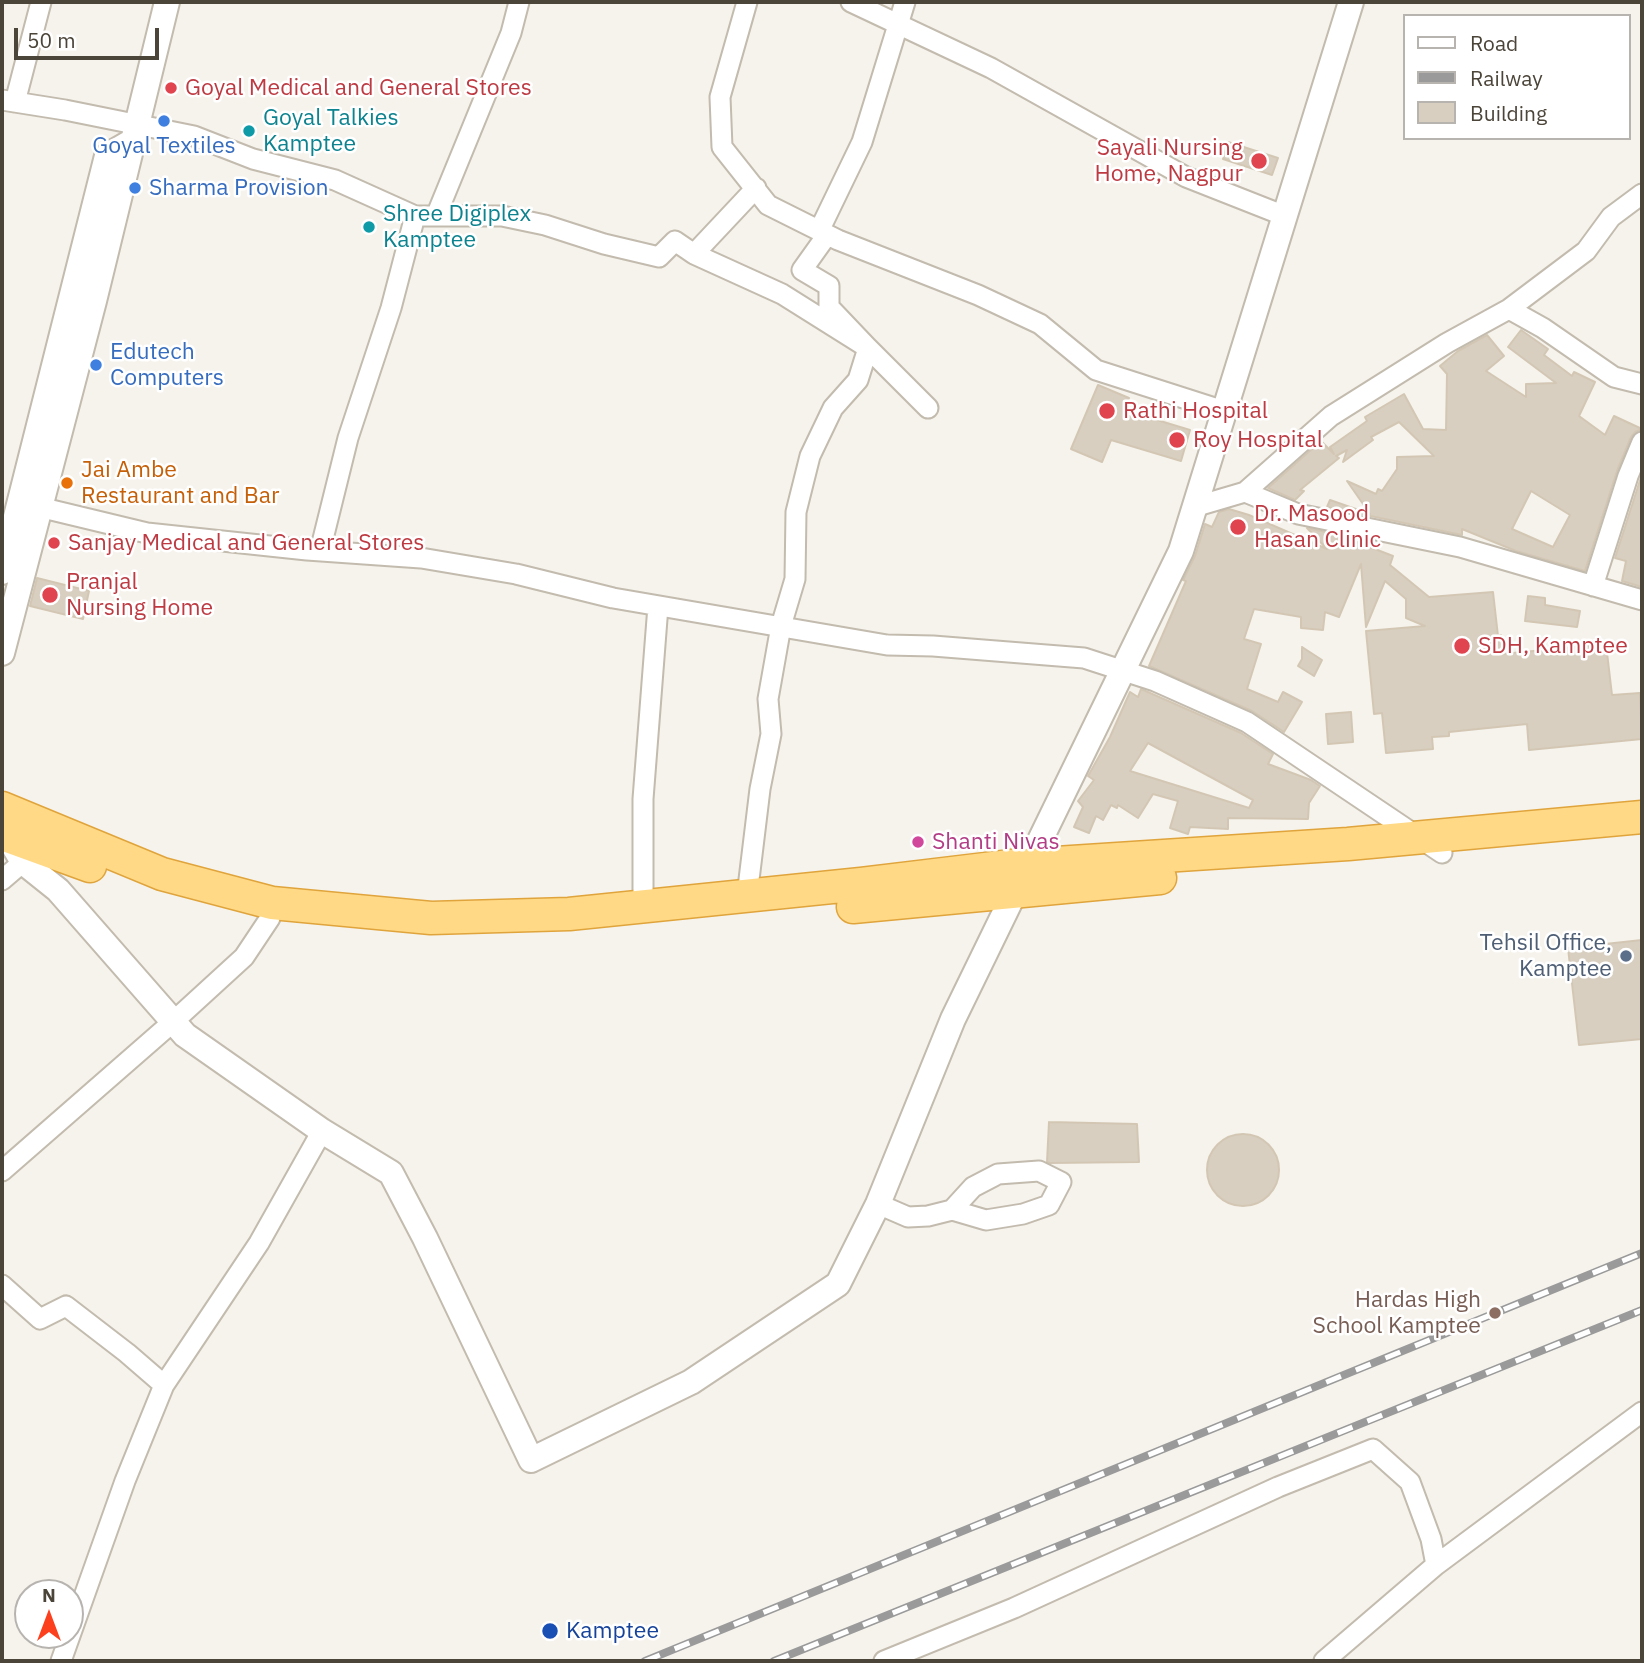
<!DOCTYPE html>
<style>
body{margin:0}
#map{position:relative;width:1644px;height:1663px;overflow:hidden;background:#f6f3ec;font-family:"IBM Plex Sans",sans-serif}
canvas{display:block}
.frame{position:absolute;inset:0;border:4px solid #4b4439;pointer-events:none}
.legend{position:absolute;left:1403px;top:14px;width:228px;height:126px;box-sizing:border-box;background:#fff;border:2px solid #b7b4b0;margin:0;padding:9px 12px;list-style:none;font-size:21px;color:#4b4439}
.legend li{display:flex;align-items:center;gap:14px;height:35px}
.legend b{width:35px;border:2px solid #b7b4b0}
.north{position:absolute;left:14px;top:1579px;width:70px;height:70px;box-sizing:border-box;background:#fff;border:2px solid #b7b4b0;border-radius:50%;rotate:0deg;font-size:19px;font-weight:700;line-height:28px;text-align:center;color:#4b4439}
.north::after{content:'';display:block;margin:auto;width:24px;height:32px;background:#fc3f1d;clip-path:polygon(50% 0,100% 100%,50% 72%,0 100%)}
.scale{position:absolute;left:14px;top:28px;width:145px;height:32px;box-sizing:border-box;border:4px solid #4b4439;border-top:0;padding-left:9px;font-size:21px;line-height:24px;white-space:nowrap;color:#4b4439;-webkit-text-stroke:5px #fff;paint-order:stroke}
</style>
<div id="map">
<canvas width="1644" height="1663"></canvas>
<div class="frame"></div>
<ul class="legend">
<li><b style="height:9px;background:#fff"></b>Road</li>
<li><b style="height:9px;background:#9a9a9a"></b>Railway</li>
<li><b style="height:19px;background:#d8cfc1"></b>Building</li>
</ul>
<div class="north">N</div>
<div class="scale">50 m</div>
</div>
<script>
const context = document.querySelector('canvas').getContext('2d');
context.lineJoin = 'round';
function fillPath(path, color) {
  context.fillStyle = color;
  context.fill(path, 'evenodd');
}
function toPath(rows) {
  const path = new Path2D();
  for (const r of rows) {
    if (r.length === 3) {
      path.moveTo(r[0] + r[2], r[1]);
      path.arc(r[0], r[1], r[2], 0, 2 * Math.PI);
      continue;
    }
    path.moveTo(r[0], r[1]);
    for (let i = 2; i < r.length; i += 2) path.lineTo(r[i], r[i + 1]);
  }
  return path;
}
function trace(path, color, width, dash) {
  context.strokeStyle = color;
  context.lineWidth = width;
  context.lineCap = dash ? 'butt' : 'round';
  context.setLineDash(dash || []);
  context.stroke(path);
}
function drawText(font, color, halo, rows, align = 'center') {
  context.font = font + ' "IBM Plex Sans",sans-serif';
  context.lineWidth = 5;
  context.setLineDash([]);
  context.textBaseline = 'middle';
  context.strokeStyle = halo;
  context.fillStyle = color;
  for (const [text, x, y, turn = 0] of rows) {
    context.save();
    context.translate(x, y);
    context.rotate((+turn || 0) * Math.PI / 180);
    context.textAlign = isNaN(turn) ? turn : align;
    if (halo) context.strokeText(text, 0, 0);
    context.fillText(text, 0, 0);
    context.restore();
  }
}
const building = toPath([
 [1228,142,1278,158,1272,175,1223,159,1228,142],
 [1521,330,1548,349,1544,355,1572,376,1574,372,1595,382,1579,416,1605,435,1614,416,1642,429,1635,432,1631,437,1617,471,1585,571,1516,551,1462,529,1462,535,1327,507,1330,500,1370,514,1347,481,1376,494,1378,489,1382,491,1397,469,1397,457,1434,456,1399,422,1371,437,1373,440,1343,462,1347,450,1336,456,1339,458,1300,490,1304,491,1295,500,1268,488,1321,441,1334,454,1330,447,1367,421,1365,417,1404,394,1423,429,1446,430,1447,374,1440,366,1458,351,1487,335,1504,356,1486,371,1526,397,1526,384,1556,383,1508,347,1521,330],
 [1531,491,1570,515,1553,547,1512,529,1531,491],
 [1098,385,1129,398,1124,410,1190,430,1181,461,1111,440,1102,462,1071,449,1098,385],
 [1642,474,1642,587,1622,581,1626,561,1615,558,1642,474],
 [1229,509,1249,515,1327,549,1307,528,1336,534,1393,556,1390,565,1429,597,1493,592,1498,636,1501,635,1502,654,1606,644,1612,695,1640,693,1642,739,1529,750,1527,724,1449,732,1449,736,1432,737,1433,749,1386,753,1382,713,1374,714,1366,631,1425,626,1406,618,1406,599,1385,581,1366,627,1361,564,1339,617,1325,612,1323,630,1301,628,1301,617,1254,609,1244,639,1261,644,1247,689,1278,702,1283,692,1302,702,1284,732,1252,711,1149,666,1186,581,1183,580,1195,556,1205,524,1212,527,1219,512,1229,509],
 [37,578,89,591,83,619,30,606,37,578],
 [1528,596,1545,598,1545,605,1580,611,1577,627,1525,621,1528,596],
 [1302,647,1322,660,1314,676,1298,666,1302,659,1302,647],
 [1141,689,1241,733,1273,754,1268,764,1311,780,1320,786,1309,803,1308,819,1228,818,1228,829,1190,827,1188,834,1170,828,1178,801,1153,794,1138,818,1118,805,1117,808,1111,805,1103,820,1096,816,1089,833,1074,827,1083,807,1078,801,1094,780,1088,776,1110,737,1130,692,1138,697,1141,689],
 [1148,743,1253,800,1249,808,1130,771,1148,743],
 [1351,712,1353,742,1328,744,1326,714,1351,712],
 [1642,940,1642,1039,1579,1045,1568,948,1642,940],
 [1049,1122,1137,1124,1139,1162,1050,1163,1047,1162,1049,1122],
 [1243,1170,36]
]);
fillPath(building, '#d8cfc1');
trace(building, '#d3c7b4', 2);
const minor = toPath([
 [747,2,720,97,722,147,768,205,838,240,978,295,1040,324,1096,370,1224,411],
 [851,2,991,68,1186,177,1285,216],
 [2,100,65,110,194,136,253,159,335,180,415,216,502,216,545,225,604,244,659,257,675,241,694,254,756,188],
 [15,102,41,2],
 [436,216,511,33,519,2],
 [819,231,862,142,905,2],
 [694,254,782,294,868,348,928,408],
 [1509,309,1543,328,1614,377,1642,384],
 [1245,492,1298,514,1460,547,1642,600],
 [39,507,147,533,307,550,421,558,516,574,613,598,887,645,933,646,1084,658,1155,681,1247,722,1442,853],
 [1194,507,1245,492,1331,416,1447,343,1509,309,1586,251,1611,217,1642,194],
 [320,551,348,438,391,308,415,216],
 [1593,586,1628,476,1642,442],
 [2,880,23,862],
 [747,896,760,789,771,734,768,699,781,626,795,579,796,512,810,456,833,408,858,380,868,348,829,307,829,286,802,270,827,235],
 [643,906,643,799,658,606],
 [2,1171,174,1021,244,957,270,918,272,903],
 [878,1204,908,1217,928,1216,952,1210,986,1220,1023,1214,1049,1205,1061,1182,1039,1171,998,1174,973,1187,952,1210],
 [2,1285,40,1319,66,1306,127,1353,164,1385,259,1243,322,1131],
 [61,1661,125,1481,164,1385],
 [884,1661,1014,1608,1278,1487,1373,1449,1410,1482,1431,1539,1436,1565],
 [1324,1661,1436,1565,1642,1412]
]);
const tertiary = toPath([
 [2,572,107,156,133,141],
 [2,653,94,301,167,2],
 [4,830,23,862,58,890,185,1035,322,1131,391,1173,425,1238,531,1460,691,1382,838,1284,878,1204,953,1019,1181,551,1351,2]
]);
const trunk = toPath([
 [2,808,162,874,272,903,431,918,569,914,861,884,1010,866,1348,844,1642,817],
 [2,834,90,866],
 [853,907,1160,878]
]);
trace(minor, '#c2bbae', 23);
trace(tertiary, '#c2bbae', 28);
trace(trunk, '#e0a43c', 35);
trace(minor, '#fff', 19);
trace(tertiary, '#fff', 24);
trace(trunk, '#ffd985', 32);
const rail = toPath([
 [645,1661,1642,1253],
 [774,1661,1642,1310]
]);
trace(rail, '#9a9a9a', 8);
trace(rail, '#fff', 5, [16]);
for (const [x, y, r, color] of [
 [171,88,7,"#e0444e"],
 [164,121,7,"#3f7fe0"],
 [249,131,7,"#0f9aa8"],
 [1259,161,9,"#e0444e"],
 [135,188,7,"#3f7fe0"],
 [369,227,7,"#0f9aa8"],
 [96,365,7,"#3f7fe0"],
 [1107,411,9,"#e0444e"],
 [1177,440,9,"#e0444e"],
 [67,483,7,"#e8710a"],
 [1238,527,9,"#e0444e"],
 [54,543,7,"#e0444e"],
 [50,595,9,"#e0444e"],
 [1462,646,9,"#e0444e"],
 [918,842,7,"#d1479c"],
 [1626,956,7,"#5c6f8a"],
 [1495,1313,7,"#8d6e63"],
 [550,1631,9,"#1a4fb4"]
]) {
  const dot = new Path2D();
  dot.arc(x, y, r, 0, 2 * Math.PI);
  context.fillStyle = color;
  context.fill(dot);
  trace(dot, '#fff', 2.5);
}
drawText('23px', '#be3a42', '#fff', [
 ["Goyal Medical and General Stores",185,88],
 ["Sayali Nursing",1243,148,"right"],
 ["Home, Nagpur",1243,174,"right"],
 ["Rathi Hospital",1123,411],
 ["Roy Hospital",1193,440],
 ["Dr. Masood",1254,514],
 ["Hasan Clinic",1254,540],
 ["Sanjay Medical and General Stores",68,543],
 ["Pranjal",66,582],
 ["Nursing Home",66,608],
 ["SDH, Kamptee",1478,646]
], 'left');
drawText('23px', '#0d838f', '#fff', [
 ["Goyal Talkies",263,118],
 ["Kamptee",263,144],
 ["Shree Digiplex",383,214],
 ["Kamptee",383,240]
], 'left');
drawText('23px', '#366cbe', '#fff', [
 ["Goyal Textiles",164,146,"center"],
 ["Sharma Provision",149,188],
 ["Edutech",110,352],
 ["Computers",110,378]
], 'left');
drawText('23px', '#c56008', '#fff', [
 ["Jai Ambe",81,470],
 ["Restaurant and Bar",81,496]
], 'left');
drawText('23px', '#b23c85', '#fff', [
 ["Shanti Nivas",932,842]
], 'left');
drawText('23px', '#4e5e75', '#fff', [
 ["Tehsil Office,",1612,943],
 ["Kamptee",1612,969]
], 'right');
drawText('23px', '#785e54', '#fff', [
 ["Hardas High",1481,1300],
 ["School Kamptee",1481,1326]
], 'right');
drawText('23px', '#164399', '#fff', [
 ["Kamptee",566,1631]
], 'left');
</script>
